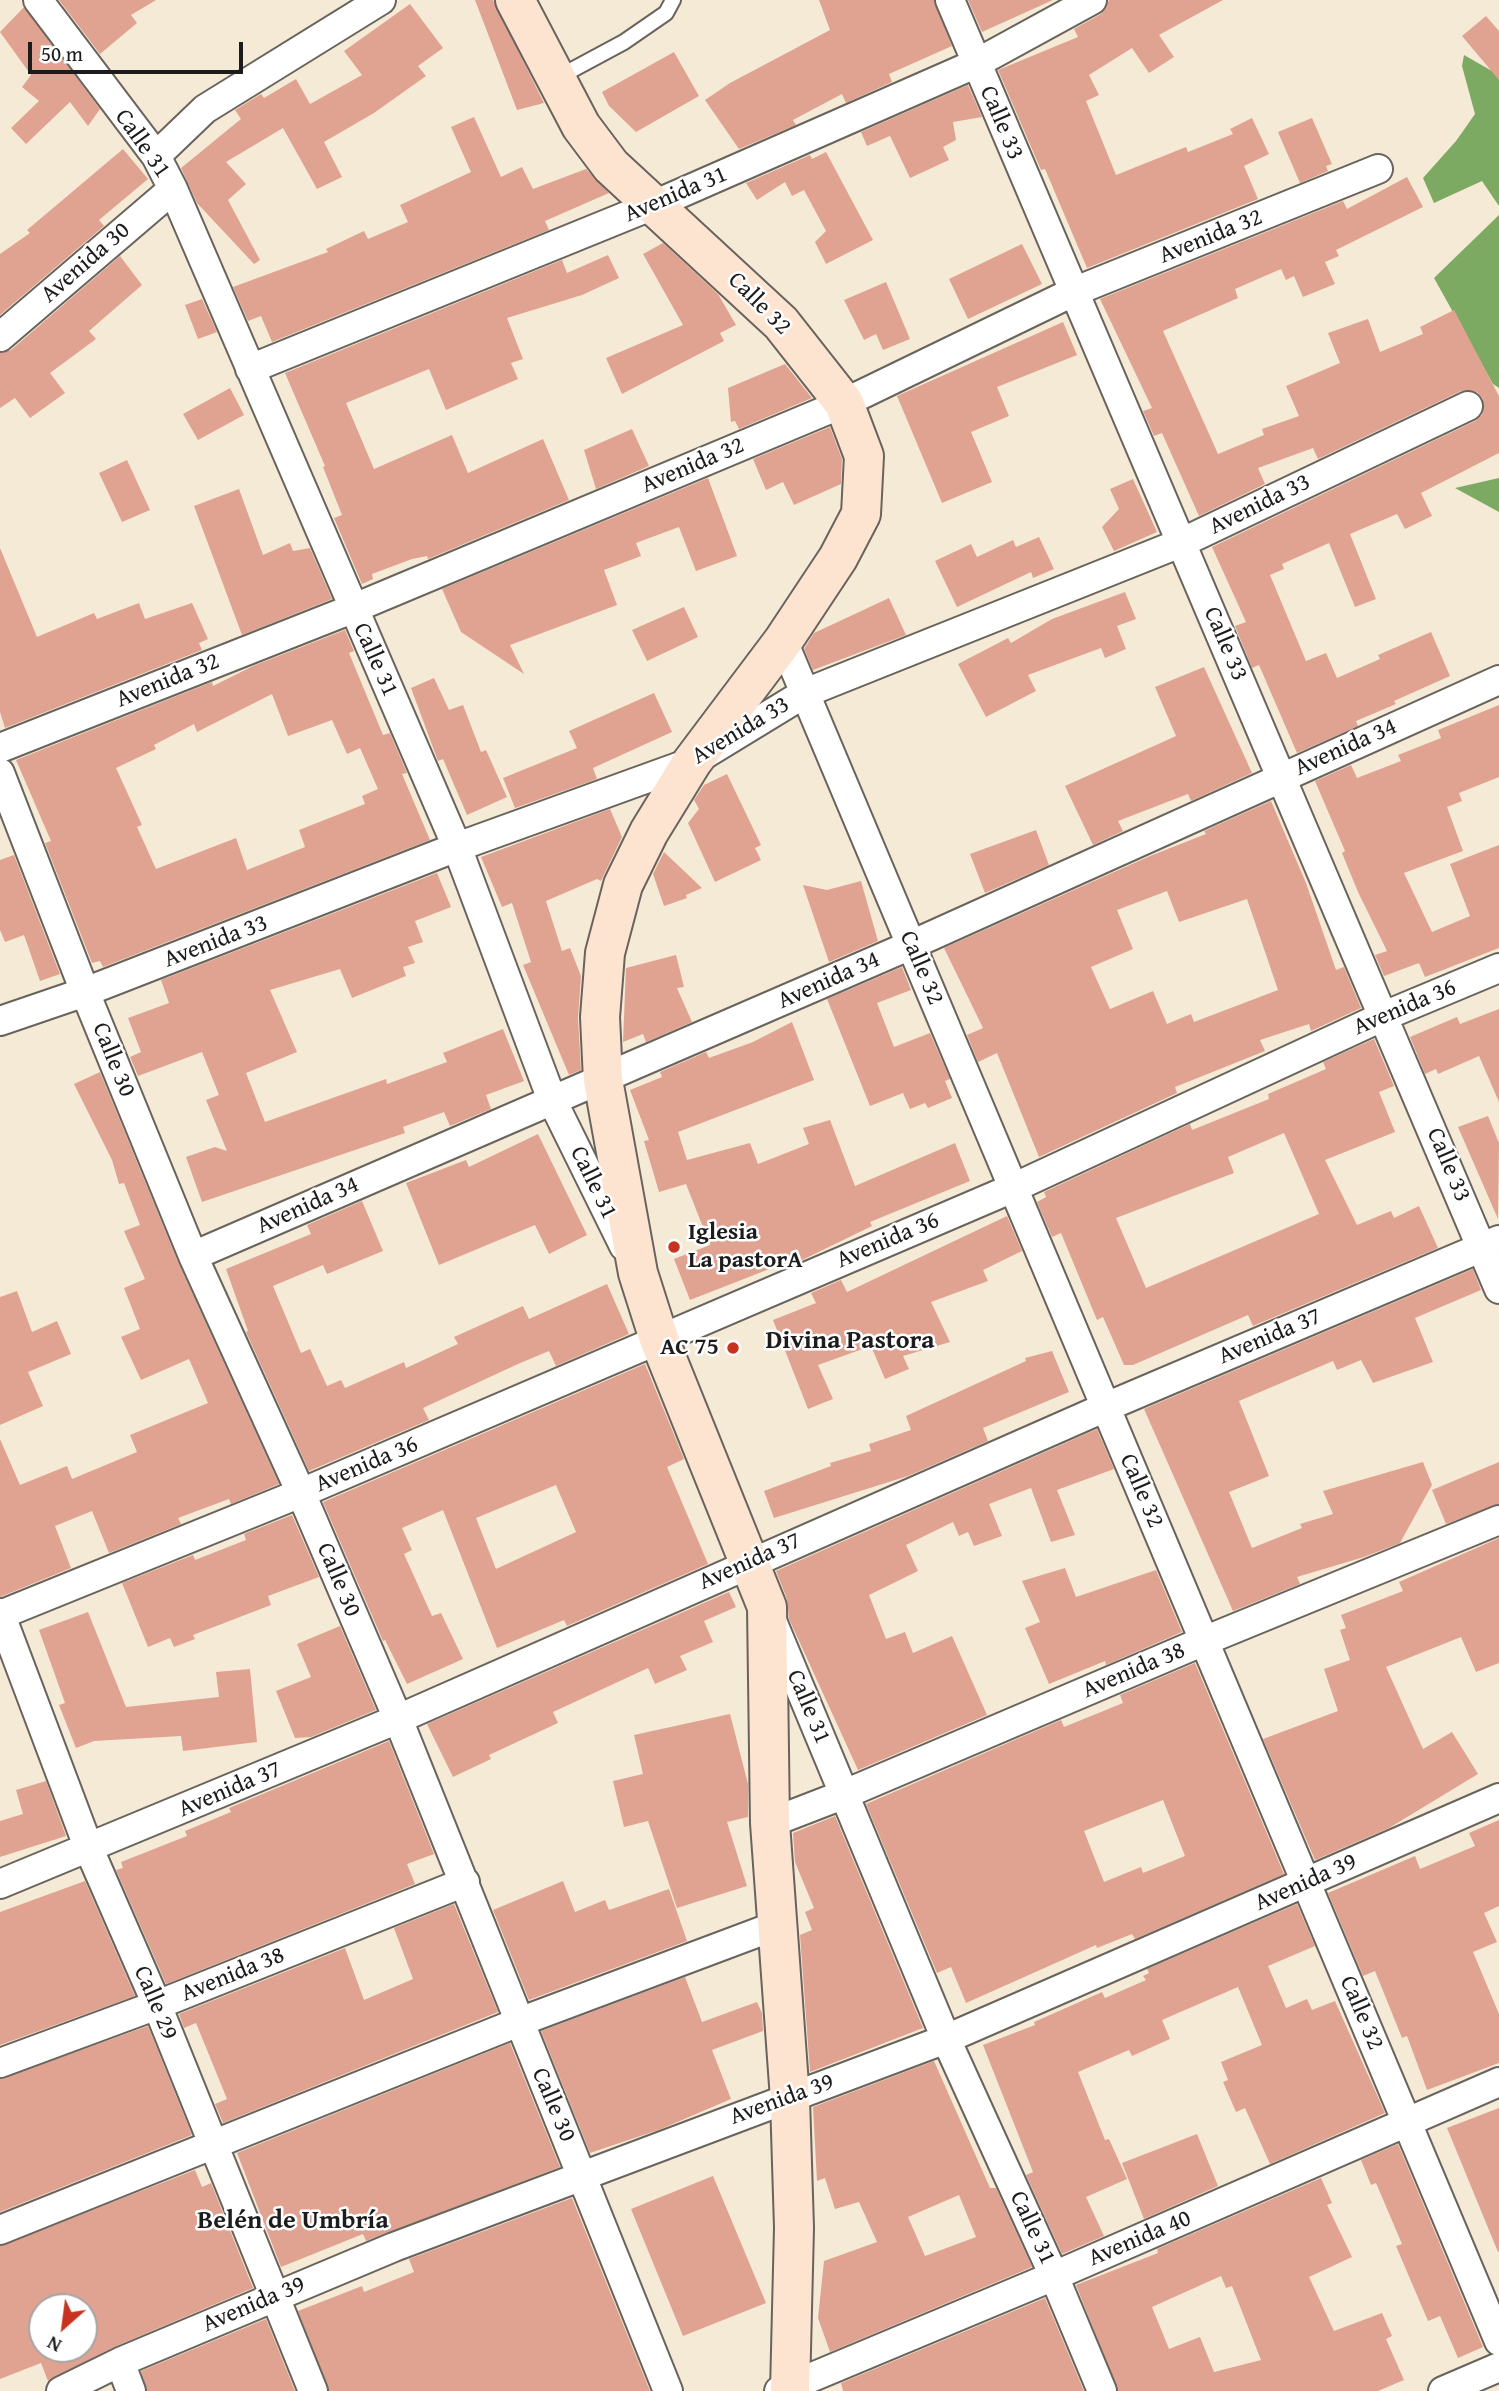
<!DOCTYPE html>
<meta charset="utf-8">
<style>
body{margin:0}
#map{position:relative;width:1499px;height:2391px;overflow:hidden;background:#f5ead5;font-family:"Gentium Book Plus",serif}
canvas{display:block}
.north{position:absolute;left:28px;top:2293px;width:70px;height:70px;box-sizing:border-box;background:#fff;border:2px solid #a4a4a4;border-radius:50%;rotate:208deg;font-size:19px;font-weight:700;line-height:28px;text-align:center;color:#1c1c1c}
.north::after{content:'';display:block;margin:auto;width:24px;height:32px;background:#c8321e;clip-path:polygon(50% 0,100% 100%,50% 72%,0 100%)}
.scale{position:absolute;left:28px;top:42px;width:215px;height:32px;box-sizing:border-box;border:4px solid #1c1c1c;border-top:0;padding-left:9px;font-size:21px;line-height:24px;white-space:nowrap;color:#1c1c1c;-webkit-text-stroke:5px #fff;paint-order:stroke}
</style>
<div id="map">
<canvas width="1499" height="2391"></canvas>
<div class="north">N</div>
<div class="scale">50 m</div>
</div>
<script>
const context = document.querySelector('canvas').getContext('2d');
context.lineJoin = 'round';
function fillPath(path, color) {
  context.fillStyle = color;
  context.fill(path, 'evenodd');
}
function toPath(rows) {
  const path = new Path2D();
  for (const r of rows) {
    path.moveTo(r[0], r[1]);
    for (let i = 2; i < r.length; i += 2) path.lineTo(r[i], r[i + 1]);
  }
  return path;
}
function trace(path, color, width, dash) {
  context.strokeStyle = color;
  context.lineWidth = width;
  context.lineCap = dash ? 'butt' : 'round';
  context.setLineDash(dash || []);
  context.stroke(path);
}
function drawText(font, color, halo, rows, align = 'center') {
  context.font = font + ' "Gentium Book Plus",serif';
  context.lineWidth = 5;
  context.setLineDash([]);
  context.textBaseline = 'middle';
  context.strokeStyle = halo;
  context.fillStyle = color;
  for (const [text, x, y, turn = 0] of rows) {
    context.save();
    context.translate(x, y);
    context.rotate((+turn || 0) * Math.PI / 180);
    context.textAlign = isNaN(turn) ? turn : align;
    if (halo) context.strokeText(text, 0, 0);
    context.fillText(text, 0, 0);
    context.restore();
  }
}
fillPath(toPath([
 [1464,55,1499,75,1499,206,1482,181,1434,203,1423,178,1456,141,1475,114,1462,66],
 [1499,215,1499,388,1493,384,1434,278],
 [1499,478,1499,512,1455,488]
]), '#7daa62');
fillPath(toPath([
 [59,0,156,0,131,15,137,23,100,54],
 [475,0,493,0,544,103,517,110],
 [819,0,934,0,952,46,889,74,892,82,846,103,842,94,793,120,796,125,739,149,705,100,730,83,830,30],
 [968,0,1053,0,982,32],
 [1109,0,1223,0,1159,35,1174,57,1149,73,1132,48,1089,75,1099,95,1086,101,1116,175,1186,147,1188,152,1233,134,1230,129,1252,118,1269,154,1244,166,1258,199,1087,268,1045,169,1041,170,998,70,1078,37,1074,29,1101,14],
 [410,4,443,48,418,66,426,76,374,113,324,142,342,177,317,189,283,128,226,162,246,184,228,200,260,260,254,264,197,203,181,168,241,119,235,110,261,94,264,98,296,79,310,104,362,75,344,51],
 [24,7,100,109,88,126,70,102,26,144,11,128,39,101,22,87,31,75,0,32],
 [1486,16,1499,31,1499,80,1462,36],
 [674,52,699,96,636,132,609,106,602,92],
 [968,85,982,117,953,122,956,140,943,147,949,160,910,178,890,136,867,146,861,132],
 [474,117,501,177,522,167,533,189,586,169,609,193,545,221,549,230,272,342,261,316,248,321,233,287,328,252,326,249,364,231,368,239,408,222,400,205,471,172,451,127],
 [1312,118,1332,164,1326,166,1328,171,1300,183,1278,132],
 [123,149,148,179,99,220,104,226,0,315,0,254,30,233,27,230],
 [826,152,873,240,826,264,815,242,826,231,804,190,792,196,785,182,757,200,746,183,810,155,812,159],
 [1407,177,1423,207,1336,250,1339,256,1325,262,1335,284,1303,297,1294,276,1286,280,1281,269,1235,289,1238,298,1163,331,1218,454,1264,435,1262,429,1299,416,1286,386,1340,363,1328,333,1368,319,1380,352,1423,334,1420,327,1454,310,1499,396,1499,453,1421,493,1432,516,1405,529,1397,514,1350,534,1376,599,1355,607,1329,543,1282,564,1284,569,1270,575,1306,661,1326,653,1337,678,1380,659,1378,655,1431,632,1450,676,1394,701,1396,704,1356,721,1358,726,1297,753,1259,665,1252,668,1235,626,1246,622,1212,547,1475,421,1482,415,1483,399,1477,392,1461,391,1318,459,1313,448,1258,468,1265,484,1199,516,1162,433,1154,436,1143,411,1152,408,1100,299,1343,201,1347,209],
 [663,243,718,294,736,325,720,333,724,341,622,394,606,358,683,325,643,254],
 [1022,244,1042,284,968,319,949,279],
 [608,255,619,278,582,295,507,318,523,359,511,363,518,379,446,410,429,369,346,403,374,469,452,435,468,473,543,439,569,500,428,559,427,556,412,559,372,574,373,579,362,584,334,518,342,515,323,467,325,466,285,373,562,260,567,273],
 [120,256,142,285,89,331,96,339,50,373,65,393,30,418,15,398,0,408,0,353,11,350],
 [886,282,910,339,883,350,876,334,864,340,844,300],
 [202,299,217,332,198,339,185,305],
 [1063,322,1077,355,997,387,1009,416,971,432,992,482,942,503,897,396],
 [785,364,812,398,739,429,735,421,731,422,728,388],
 [230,388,244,415,198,440,183,414],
 [830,427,842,459,841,484,794,505,783,482,766,490,753,459],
 [632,429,649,466,596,489,584,450],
 [127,460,150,510,122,522,99,473],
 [708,478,737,556,696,571,679,527,636,543,641,556,604,570,617,605,510,645,524,674,461,632,442,589],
 [1133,479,1157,532,1114,551,1102,527,1119,509,1110,489],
 [239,489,263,555,290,543,293,551,310,548,332,599,242,635,194,506],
 [1039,537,1054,569,1033,578,1031,572,957,607,935,561,971,544,977,557,1013,540,1016,547],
 [0,548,37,637,94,613,97,619,139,603,145,619,192,603,208,639,199,643,202,650,5,728,0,712],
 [1125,592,1136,619,1117,626,1126,649,1105,658,1101,648,1028,675,1036,691,986,717,958,664,1008,638,1011,643,1052,619],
 [889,598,906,635,813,670,804,649,814,633],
 [684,607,698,637,647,661,632,630],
 [345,630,354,651,349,653,383,735,390,733,407,773,402,774,430,840,103,967,100,961,92,963,45,843,51,841,16,760,212,682,213,686,253,666],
 [272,694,288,736,332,720,347,754,360,748,378,789,362,796,365,804,299,830,305,847,247,870,236,838,156,869,137,827,142,825,116,768,156,749,154,745,194,724,197,732],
 [1204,667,1252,773,1191,801,1188,794,1118,821,1123,831,1093,845,1065,786,1176,736,1155,687],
 [434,678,449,710,463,705,481,752,486,750,507,797,467,815,443,759,438,761,411,688],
 [654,693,672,732,593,768,597,779,515,808,503,778,577,748,569,731],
 [1499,705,1499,777,1459,793,1462,801,1447,807,1463,851,1404,873,1432,932,1470,916,1450,864,1499,845,1499,948,1425,977,1419,963,1384,976,1375,955,1387,951,1358,892,1342,853,1345,851,1315,781,1351,765,1357,778,1401,761,1398,755,1441,738,1438,730],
 [727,774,761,845,755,848,761,860,715,882,688,823,699,809,694,800,704,785],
 [1271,801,1306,883,1336,970,1344,967,1361,1008,1311,1031,1309,1024,1260,1040,1265,1051,1175,1087,1177,1093,1039,1157,997,1053,978,1062,967,1035,983,1028,944,948,1150,856,1206,834,1204,831],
 [1167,891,1179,922,1247,899,1278,990,1194,1022,1191,1014,1167,1024,1153,991,1110,1009,1091,967,1133,949,1117,910],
 [610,809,622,837,601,881,597,879,546,901,562,951,570,948,581,976,578,1018,581,1070,569,1075,523,965,531,962,512,903,502,907,481,857],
 [1036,830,1049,865,985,893,970,854],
 [664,852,702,888,686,895,687,898,664,906,653,874],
 [14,855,60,974,40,981,24,935,5,942,0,930,0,860],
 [437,873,451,907,415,921,423,942,408,947,415,963,403,967,406,976,352,998,340,969,270,990,297,1052,246,1073,265,1122,386,1079,387,1084,447,1062,443,1053,503,1029,524,1081,486,1095,491,1109,450,1126,444,1112,403,1127,405,1133,202,1202,186,1157,215,1147,227,1151,206,1100,219,1095,202,1052,138,1076,130,1057,141,1052,128,1018,169,1003,161,980],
 [861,881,878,941,829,962,803,885,827,890],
 [676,955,684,987,677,988,692,1022,646,1042,643,1034,623,1042,626,968],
 [902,967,911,990,877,1003,894,1047,930,1033,950,1079,945,1081,952,1098,928,1108,925,1103,910,1109,903,1093,870,1106,827,999],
 [1499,1009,1499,1102,1479,1056,1438,1074,1436,1069,1425,1074,1410,1037,1457,1017,1460,1024],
 [792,1022,814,1080,678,1132,687,1160,750,1143,758,1164,809,1144,803,1128,830,1120,855,1186,955,1143,970,1181,870,1222,872,1226,796,1263,795,1259,690,1300,674,1259,710,1245,686,1184,659,1192,644,1141,649,1140,630,1090,662,1077,660,1072,706,1052,709,1058,753,1042],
 [1374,1039,1394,1086,1379,1092,1395,1132,1325,1160,1357,1225,1391,1211,1394,1218,1419,1206,1438,1248,1253,1326,1248,1315,1133,1365,1124,1365,1103,1317,1097,1320,1061,1233,1052,1237,1037,1202,1046,1197,1044,1192,1190,1124,1192,1130,1269,1099,1268,1094,1326,1069,1323,1062],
 [1284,1133,1319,1214,1146,1288,1116,1218,1234,1173,1228,1157],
 [100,1072,178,1262,279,1484,231,1504,229,1499,178,1518,181,1524,109,1553,92,1511,55,1526,71,1568,0,1597,0,1439,20,1485,67,1466,72,1479,137,1452,130,1435,208,1403,189,1359,141,1380,121,1337,140,1329,124,1288,145,1279,124,1231,140,1225,124,1183,119,1184,112,1160,74,1084],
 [1488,1116,1499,1143,1498,1219,1458,1127],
 [538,1134,587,1235,549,1254,535,1225,439,1265,406,1183,466,1160,469,1167],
 [362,1201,383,1251,327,1274,323,1265,273,1286,301,1353,310,1349,327,1386,341,1380,345,1388,404,1362,406,1368,458,1344,454,1337,523,1306,529,1319,607,1284,629,1334,556,1366,549,1351,518,1364,423,1408,429,1420,309,1471,246,1332,248,1331,226,1269,311,1234,307,1225],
 [1007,1216,1022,1251,983,1270,988,1281,931,1302,950,1342,903,1356,909,1369,885,1379,871,1346,818,1365,833,1399,808,1409,773,1320,816,1303,811,1293,841,1280,847,1292],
 [1473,1269,1481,1290,1415,1318,1433,1362,1373,1383,1361,1360,1337,1370,1333,1361,1239,1401,1269,1476,1229,1492,1252,1548,1302,1528,1300,1524,1333,1514,1323,1491,1423,1462,1432,1485,1400,1543,1364,1557,1297,1577,1300,1584,1233,1611,1144,1409],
 [17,1291,32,1332,57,1321,71,1354,28,1372,43,1406,0,1425,0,1297],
 [1052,1351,1069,1392,983,1428,988,1441,908,1476,774,1518,764,1491,831,1466,830,1463,871,1451,869,1444,911,1430,906,1416,1026,1361,1025,1358],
 [645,1364,684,1459,667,1467,708,1564,567,1626,564,1620,497,1648,443,1510,402,1528,412,1550,404,1554,432,1616,441,1613,463,1659,407,1684,385,1640,383,1641,323,1502],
 [556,1485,576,1532,496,1569,476,1518],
 [1097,1429,1114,1469,1057,1490,1075,1535,1051,1542,1031,1488,989,1504,1002,1536,974,1546,968,1532,959,1536,953,1522,906,1545,918,1571,869,1595,886,1639,905,1632,913,1653,952,1636,987,1715,858,1770,789,1619,787,1599,776,1571],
 [1499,1462,1499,1504,1446,1524,1432,1490],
 [292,1515,319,1577,268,1596,271,1605,193,1635,195,1639,174,1647,170,1638,148,1647,122,1583,193,1555,195,1560,246,1540,244,1534],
 [1499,1538,1499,1663,1476,1672,1461,1637,1386,1667,1423,1749,1452,1732,1478,1774,1389,1828,1315,1860,1263,1739,1338,1711,1324,1669,1350,1660,1340,1630,1346,1628,1341,1615,1403,1591,1399,1582],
 [1065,1568,1076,1597,1156,1570,1182,1632,1106,1665,1105,1661,1049,1684,1025,1628,1040,1622,1022,1581],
 [729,1592,736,1607,704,1621,713,1642,680,1656,687,1670,655,1684,648,1668,553,1712,558,1723,489,1755,491,1759,453,1777,427,1724],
 [88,1612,126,1707,219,1697,216,1672,250,1669,257,1742,183,1751,181,1736,94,1741,76,1748,59,1705,65,1703,39,1630],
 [340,1626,376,1710,311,1737,295,1738,276,1691,311,1677,297,1644],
 [1195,1663,1284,1874,1135,1939,1132,1934,1097,1948,1096,1945,966,2003,951,1967,937,1973,866,1804,1061,1720,1064,1727,1123,1703,1120,1695],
 [1163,1800,1185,1856,1143,1873,1141,1867,1104,1882,1084,1831],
 [730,1714,748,1784,748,1817,727,1822,747,1886,677,1908,648,1821,624,1827,613,1781,643,1774,634,1735],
 [389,1741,434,1854,407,1864,415,1884,166,1984,116,1870,123,1868,121,1862,187,1836,185,1831,231,1812,229,1808],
 [46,1781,66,1836,0,1857,0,1821,23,1814,16,1790],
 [835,1816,923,2028,810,2072,800,1935,812,1930,805,1912,814,1908,795,1862,793,1833],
 [1499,1820,1499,1906,1484,1913,1497,1942,1473,1952,1499,2014,1499,2063,1427,2090,1407,2036,1402,2038,1375,1971,1363,1976,1328,1893,1415,1856,1420,1869,1475,1846,1469,1833],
 [85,1881,135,1996,0,2045,0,1912],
 [563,1881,575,1912,605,1900,609,1910,669,1889,687,1941,529,2000,493,1910],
 [454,1904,498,2012,223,2123,215,2104,227,2099,196,2023,184,2028,179,2014,345,1948,364,2000,413,1979,394,1928],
 [1297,1904,1315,1946,1268,1966,1286,2008,1307,1999,1312,2010,1335,2001,1385,2113,1270,2164,1245,2108,1236,2112,1223,2082,1228,2080,1221,2062,1262,2045,1238,1987,1162,2020,1170,2039,1132,2056,1129,2050,1078,2072,1105,2140,1109,2139,1127,2179,1086,2197,1104,2236,1062,2254,1026,2175,1033,2172,983,2045,1035,2025,1034,2022,1102,1992,1105,1998,1146,1980,1143,1976,1149,1973,1147,1969],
 [685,1977,702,2022,757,2002,762,2013,763,2031,712,2050,731,2099,661,2129,590,2153,541,2031],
 [148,2026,192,2135,0,2212,0,2079],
 [510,2043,560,2167,366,2241,363,2234,281,2267,237,2153],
 [934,2061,990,2188,996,2188,1032,2267,830,2352,818,2318,824,2261,877,2242,859,2202,835,2209,825,2178,817,2181,813,2107],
 [959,2195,976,2237,925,2256,908,2217],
 [1499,2108,1499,2251,1498,2252,1447,2128],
 [1197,2134,1218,2186,1144,2219,1122,2163],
 [1398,2144,1483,2347,1458,2358,1440,2316,1428,2321,1396,2246,1402,2244,1376,2183,1371,2185,1361,2160],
 [195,2170,202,2187,211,2183,253,2288,114,2347,48,2381,41,2363,0,2379,0,2246],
 [42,2307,84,2307,84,2349,42,2349],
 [713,2176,766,2303,683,2336,631,2209],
 [1321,2178,1332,2203,1327,2205,1352,2257,1309,2277,1334,2331,1382,2313,1392,2336,1386,2339,1404,2380,1378,2391,1118,2391,1076,2285,1158,2253,1157,2249],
 [1221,2276,1226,2288,1232,2286,1261,2360,1214,2372,1200,2337,1169,2349,1152,2307],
 [572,2198,650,2391,329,2391,298,2311,362,2286,364,2292,414,2272,409,2259],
 [1045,2298,1084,2391,843,2391,841,2383],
 [266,2319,295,2391,147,2391,141,2371]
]), '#e1a391');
const service = toPath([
 [557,78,624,42,666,13,673,0]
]);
const minor = toPath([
 [38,0,156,156,173,189,457,847,552,1100,624,1246],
 [950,0,1499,1289],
 [156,156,205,109,381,0],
 [0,337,173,189],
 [250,369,656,204,975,64,1092,0],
 [783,641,1499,2341],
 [0,748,352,609,844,403,1073,292,1378,169],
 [0,773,85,992,193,1256,301,1493,398,1719,668,2391],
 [0,1021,85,992,457,847,692,762,805,693,1183,542,1468,406],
 [193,1256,911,945,1499,680],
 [0,1613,89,1849,157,2005,313,2391],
 [0,1615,301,1493,1013,1188,1384,1016,1499,968],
 [772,1621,946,2039,1054,2276,1102,2391],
 [770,1823,845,1794,1204,1641,1499,1520],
 [0,1884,398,1719,1106,1407,1499,1240],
 [0,2063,157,2005,465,1882],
 [0,2230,519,2022,775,1926],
 [120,2362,131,2391],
 [61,2391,120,2362,394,2247,946,2039,1499,1798],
 [779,2391,1054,2276,1499,2082],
 [1443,2391,1499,2367]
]);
const secondary = toPath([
 [515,0,581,126,611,166,781,323,844,403,864,456,861,514,838,558,783,641,692,762,649,832,623,885,605,953,600,1017,603,1080,638,1273,659,1339,767,1607,770,1823,790,2099,794,2228,790,2391]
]);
trace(service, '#68645d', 18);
trace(minor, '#68645d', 32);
trace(secondary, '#68645d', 42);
trace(service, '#fff', 14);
trace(minor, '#fff', 28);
trace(secondary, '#fde4d1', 38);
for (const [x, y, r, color] of [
 [674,1247,7,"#c8321e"],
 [733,1348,7,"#c8321e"]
]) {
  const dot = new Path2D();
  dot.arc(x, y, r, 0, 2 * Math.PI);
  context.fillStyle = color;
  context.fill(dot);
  trace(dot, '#fff', 2.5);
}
drawText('24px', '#1c1c1c', '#fff', [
 ["Calle 33",1001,123,67],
 ["Calle 31",142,144,55],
 ["Avenida 31",676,195,-23],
 ["Avenida 32",1211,237,-22],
 ["Avenida 30",86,263,-41],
 ["Calle 32",759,304,45],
 ["Avenida 32",693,466,-23],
 ["Avenida 33",1260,505,-26],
 ["Calle 33",1225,644,67],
 ["Calle 31",375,660,66],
 ["Avenida 32",168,681,-22],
 ["Avenida 33",741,731,-31],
 ["Avenida 34",1346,748,-24],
 ["Avenida 33",216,942,-21],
 ["Calle 32",921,968,67],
 ["Avenida 34",829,981,-24],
 ["Avenida 36",1405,1008,-23],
 ["Calle 30",113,1060,68],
 ["Calle 33",1448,1165,67],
 ["Calle 31",593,1183,64],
 ["Avenida 34",308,1206,-24],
 ["Avenida 36",888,1241,-23],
 ["Avenida 37",1270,1337,-23],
 ["Avenida 36",367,1465,-23],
 ["Calle 32",1141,1491,67],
 ["Avenida 37",750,1562,-24],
 ["Calle 30",338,1580,67],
 ["Avenida 38",1134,1671,-23],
 ["Calle 31",808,1707,67],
 ["Avenida 37",230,1790,-23],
 ["Avenida 39",1306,1883,-24],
 ["Avenida 38",233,1975,-22],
 ["Calle 29",155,2003,67],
 ["Calle 32",1361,2013,67],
 ["Avenida 39",782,2100,-20],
 ["Calle 30",553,2105,67],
 ["Calle 31",1032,2228,65],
 ["Avenida 40",1140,2239,-23],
 ["Avenida 39",254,2305,-23]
]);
drawText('bold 24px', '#1c1c1c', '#fff', [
 ["Iglesia",688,1233],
 ["La pastorA",688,1261],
 ["AC 75",719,1348,"right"]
], 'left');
drawText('bold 26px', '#1c1c1c', '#fff', [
 ["Divina Pastora",850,1341],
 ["Belén de Umbría",293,2221]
]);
</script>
